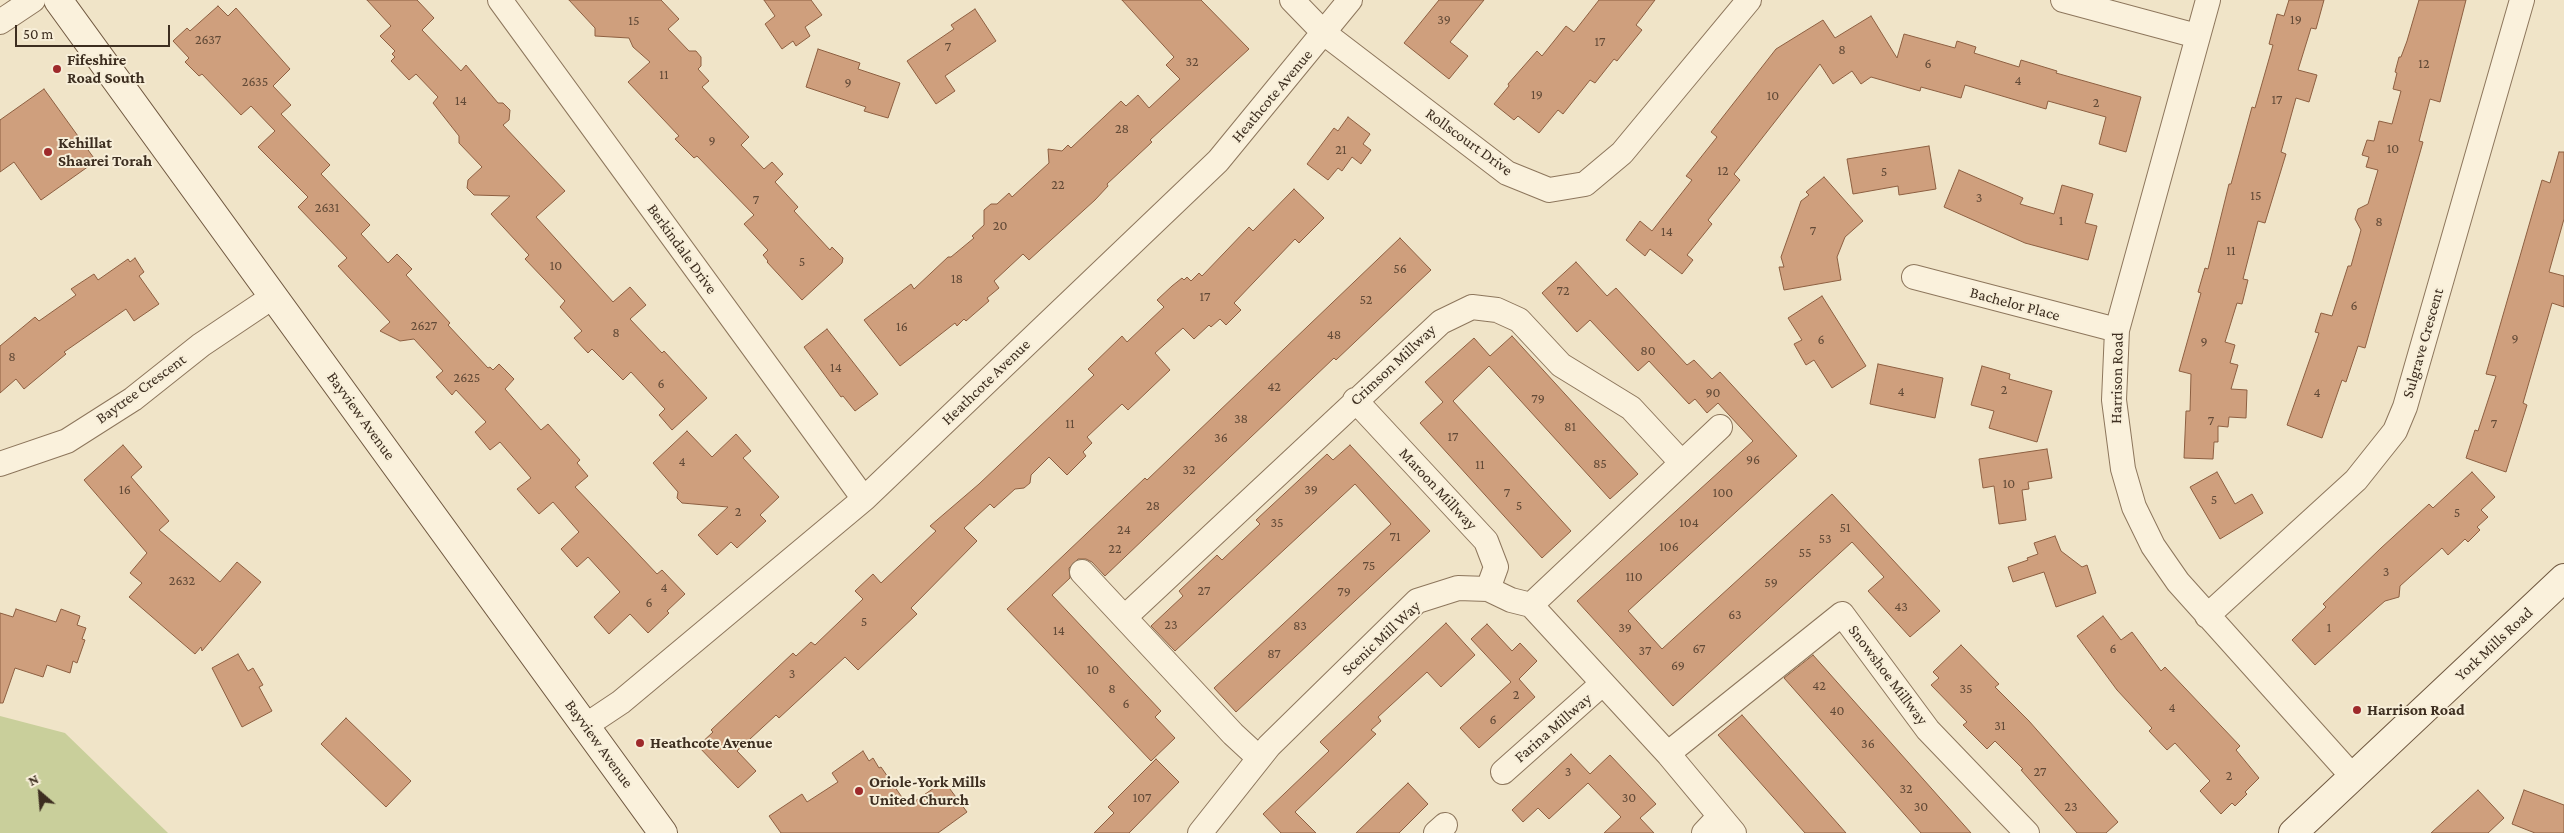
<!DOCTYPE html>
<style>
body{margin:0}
#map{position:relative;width:2564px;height:833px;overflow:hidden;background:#f0e4c8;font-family:"Crimson Pro",serif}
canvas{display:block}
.north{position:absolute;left:15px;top:768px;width:50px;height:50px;-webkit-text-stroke:4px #f7eed8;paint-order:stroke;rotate:333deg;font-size:14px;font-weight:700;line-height:20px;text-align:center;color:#3d2e20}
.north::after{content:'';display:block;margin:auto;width:18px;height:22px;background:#3d2e20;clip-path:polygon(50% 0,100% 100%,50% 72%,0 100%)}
.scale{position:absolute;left:15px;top:25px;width:155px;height:22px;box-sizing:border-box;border:2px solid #3d2e20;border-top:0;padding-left:6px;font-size:15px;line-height:18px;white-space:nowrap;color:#3d2e20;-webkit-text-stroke:4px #f7eed8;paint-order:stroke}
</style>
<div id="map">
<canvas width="2564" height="833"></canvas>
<div class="north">N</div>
<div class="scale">50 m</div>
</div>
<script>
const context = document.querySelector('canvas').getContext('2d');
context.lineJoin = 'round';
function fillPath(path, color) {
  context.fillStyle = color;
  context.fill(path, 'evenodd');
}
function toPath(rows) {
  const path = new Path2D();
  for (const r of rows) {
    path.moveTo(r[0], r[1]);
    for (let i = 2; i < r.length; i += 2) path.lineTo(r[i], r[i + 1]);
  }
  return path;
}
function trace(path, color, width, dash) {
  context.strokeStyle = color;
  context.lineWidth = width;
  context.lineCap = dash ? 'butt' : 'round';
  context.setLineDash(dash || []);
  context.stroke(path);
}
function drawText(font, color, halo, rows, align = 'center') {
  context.font = font + ' "Crimson Pro",serif';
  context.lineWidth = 4;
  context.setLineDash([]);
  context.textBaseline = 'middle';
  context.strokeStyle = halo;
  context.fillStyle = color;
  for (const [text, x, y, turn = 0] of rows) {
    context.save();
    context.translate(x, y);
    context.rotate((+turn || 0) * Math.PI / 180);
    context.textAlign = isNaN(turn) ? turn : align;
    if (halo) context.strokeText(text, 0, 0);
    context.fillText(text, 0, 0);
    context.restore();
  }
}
fillPath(toPath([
 [0,716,65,733,168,833,0,833]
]), '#c9cf9b');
const building = toPath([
 [367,0,417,0,434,18,422,30,461,71,466,65,498,103,503,103,510,110,509,120,503,125,565,191,536,217,613,302,630,287,646,305,630,319,662,353,664,351,707,398,672,430,659,415,665,409,631,372,623,380,592,349,588,353,574,338,582,331,560,307,565,301,525,259,529,255,491,214,510,196,474,195,467,188,468,180,482,167,459,143,459,136,433,103,438,97,416,74,409,80,391,61,395,57,392,54,395,51,380,36,391,26,367,0],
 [569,0,661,0,679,19,668,29,689,51,696,51,701,57,701,66,698,69,709,81,702,87,749,137,741,145,764,169,772,162,783,174,775,182,798,207,794,211,830,250,832,247,843,258,842,263,802,300,767,262,768,261,763,255,768,250,744,224,754,215,697,156,694,158,675,139,679,136,628,82,650,62,633,47,629,38,595,36,595,28,569,0],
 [764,0,811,0,822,15,805,27,810,36,796,46,793,41,782,49,765,24,775,16,764,0],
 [1122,0,1201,0,1249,49,1150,140,1152,142,1107,184,1108,186,1095,200,1029,260,1023,254,994,281,999,288,987,298,989,301,966,321,964,319,957,326,955,323,900,366,864,320,911,284,914,289,948,257,951,257,974,238,972,236,984,225,984,210,991,204,997,204,1009,193,1012,197,1049,163,1048,149,1062,151,1068,145,1071,148,1121,101,1126,106,1138,95,1149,108,1180,79,1166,65,1174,57,1122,0],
 [1439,0,1484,0,1450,42,1468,56,1449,79,1404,43,1439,0],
 [1599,0,1655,0,1636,25,1642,30,1617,61,1614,59,1595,83,1590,80,1563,114,1558,110,1539,133,1518,116,1514,120,1494,104,1509,86,1508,84,1537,51,1542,56,1566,26,1574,32,1599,0],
 [2289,0,2324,0,2316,29,2311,28,2298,70,2317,75,2309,102,2296,98,2281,152,2286,154,2265,223,2258,221,2243,279,2248,280,2242,304,2237,303,2225,342,2235,345,2230,363,2238,365,2231,389,2247,390,2246,418,2229,417,2228,427,2218,426,2218,442,2214,442,2213,459,2184,458,2186,411,2190,411,2191,374,2179,371,2201,293,2198,292,2205,268,2208,269,2229,184,2231,184,2252,107,2255,108,2273,45,2269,44,2277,14,2284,16,2289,0],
 [2419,0,2466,0,2440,102,2430,99,2419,141,2423,142,2365,348,2358,346,2346,382,2342,380,2322,438,2287,425,2319,333,2315,332,2321,313,2332,316,2348,266,2351,266,2361,230,2355,219,2358,209,2368,204,2378,170,2366,167,2369,157,2362,155,2367,140,2374,141,2379,121,2392,124,2401,91,2393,89,2397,73,2395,72,2399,57,2401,57,2407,41,2419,0],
 [218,6,228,16,236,8,290,69,273,86,291,105,281,114,330,165,321,174,370,225,361,234,388,263,397,254,412,269,406,275,450,323,448,325,488,368,490,367,493,370,499,364,514,379,505,389,541,430,548,424,580,460,577,463,588,476,575,487,657,574,662,570,685,594,667,611,669,613,648,633,630,614,609,634,594,617,620,592,588,557,577,567,561,549,579,532,553,502,539,514,517,489,531,478,500,442,490,450,475,432,486,422,456,390,452,395,436,377,443,371,414,339,400,341,380,331,390,322,338,266,347,258,298,207,308,197,258,147,275,131,251,106,241,115,202,74,199,76,185,62,189,58,173,41,187,28,190,31,218,6],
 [975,9,996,41,945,76,955,91,936,104,907,61,954,29,951,25,975,9],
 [1871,16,1897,58,1904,34,1955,48,1957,41,1976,47,1974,53,2019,67,2021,60,2057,71,2056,73,2141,97,2126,152,2099,144,2106,117,2048,101,2046,109,1965,85,1961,98,1921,87,1920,91,1871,77,1861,84,1852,71,1833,84,1820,64,1734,174,1740,180,1708,220,1712,224,1687,255,1693,260,1682,274,1650,249,1645,256,1626,240,1640,221,1652,231,1692,180,1686,176,1717,137,1711,132,1776,49,1823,20,1835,38,1871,16],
 [818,49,860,63,858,69,900,83,888,118,864,111,866,107,806,87,818,49],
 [44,89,96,161,41,200,14,162,0,172,0,120,44,89],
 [1348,117,1370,134,1363,144,1371,150,1361,164,1352,157,1342,171,1338,168,1328,180,1307,164,1334,128,1338,131,1348,117],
 [1929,146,1936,189,1899,195,1898,186,1853,194,1847,159,1929,146],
 [2559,152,2564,152,2564,219,2549,272,2564,276,2564,307,2552,303,2523,403,2527,405,2506,472,2466,458,2475,430,2478,431,2496,376,2486,374,2542,180,2550,183,2559,152],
 [1959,170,2023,198,2020,204,2054,214,2062,185,2093,194,2085,223,2097,226,2088,260,2025,243,1944,207,1959,170],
 [1824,177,1863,221,1845,237,1837,257,1841,280,1784,290,1779,267,1784,267,1781,257,1801,201,1809,195,1806,192,1824,177],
 [1294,189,1324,218,1299,243,1295,239,1234,303,1241,310,1226,325,1220,319,1211,327,1209,325,1194,339,1183,328,1155,353,1170,370,1128,410,1122,404,1087,437,1092,443,1083,452,1086,456,1067,475,1049,457,1031,475,1030,483,1024,488,1015,489,994,508,990,504,964,528,977,541,911,608,917,614,858,670,845,657,779,718,776,715,737,751,756,771,738,788,698,746,713,732,711,730,793,653,796,656,811,642,815,645,863,599,855,591,873,574,881,583,936,531,930,526,979,484,1094,375,1088,369,1122,336,1127,342,1164,307,1157,300,1172,286,1182,278,1184,280,1187,277,1191,281,1199,273,1202,276,1249,227,1253,231,1294,189],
 [1400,238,1431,270,1336,360,1334,358,1105,576,1092,562,1086,559,1078,559,1069,568,1070,578,1052,595,1161,711,1155,717,1175,738,1151,761,1007,609,1145,478,1147,480,1400,238],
 [135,258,144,272,139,276,159,304,134,321,126,309,64,352,66,354,24,389,16,379,0,393,0,346,35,317,39,321,76,295,71,289,94,274,98,280,128,259,130,262,135,258],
 [1576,262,1607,296,1616,288,1687,365,1694,360,1712,379,1720,372,1797,456,1628,611,1662,649,1832,494,1940,611,1910,637,1868,591,1884,577,1852,542,1673,706,1577,601,1753,441,1718,403,1707,413,1695,399,1689,404,1649,361,1638,371,1590,320,1577,332,1542,293,1576,262],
 [1822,296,1866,366,1832,388,1814,360,1806,365,1794,344,1802,340,1788,318,1822,296],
 [827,329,878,394,855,411,843,396,841,397,804,347,827,329],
 [1512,336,1638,474,1610,499,1489,366,1453,401,1571,531,1542,558,1420,423,1443,402,1425,382,1474,338,1490,356,1512,336],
 [1878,364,1943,378,1935,418,1870,404,1878,364],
 [1982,366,2010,374,2009,379,2052,391,2037,442,1989,428,1994,411,1971,405,1982,366],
 [687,431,712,457,736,434,751,451,743,458,779,497,760,515,766,521,737,548,731,542,717,555,698,535,728,507,682,503,677,498,678,492,653,463,687,431],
 [123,445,142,467,131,477,169,521,159,530,220,582,237,562,261,582,202,651,201,647,195,654,129,597,142,583,130,573,147,553,84,480,123,445],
 [1350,445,1430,531,1236,712,1214,688,1391,524,1355,484,1175,651,1151,626,1183,596,1179,591,1217,555,1222,560,1260,524,1256,520,1327,454,1333,460,1350,445],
 [2047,449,2052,478,2028,482,2029,489,2022,490,2026,520,1999,524,1994,486,1983,488,1979,459,2047,449],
 [2217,472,2235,504,2252,494,2263,513,2220,539,2190,487,2217,472],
 [2472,472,2495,497,2481,510,2488,517,2477,527,2480,530,2468,542,2465,539,2448,555,2442,548,2400,586,2399,597,2385,601,2378,607,2315,665,2292,640,2326,607,2323,604,2381,548,2429,504,2433,508,2472,472],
 [2055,536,2061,551,2082,567,2087,565,2096,593,2056,607,2044,572,2013,582,2008,567,2028,560,2027,558,2038,554,2034,543,2055,536],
 [16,609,56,622,61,609,80,616,77,625,86,628,82,639,85,640,77,663,73,661,70,673,47,665,43,677,15,668,3,703,0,703,0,613,13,617,16,609],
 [2103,616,2121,640,2132,632,2161,671,2165,667,2240,746,2236,750,2259,778,2245,792,2247,794,2235,806,2232,803,2221,814,2200,791,2210,781,2175,743,2167,750,2149,731,2152,728,2117,690,2077,636,2103,616],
 [1446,623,1475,655,1441,687,1427,672,1378,717,1381,721,1371,730,1376,734,1295,812,1316,833,1281,833,1263,814,1329,751,1320,742,1446,623],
 [1487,624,1512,651,1520,643,1537,661,1519,679,1535,697,1479,748,1460,728,1511,682,1471,639,1487,624],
 [1961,645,1999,684,1995,687,2029,721,2118,822,2106,833,2077,833,2021,770,2023,769,1995,741,1987,749,1963,725,1967,722,1931,685,1939,678,1933,672,1961,645],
 [238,654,248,671,253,668,263,685,259,687,272,711,242,727,212,668,238,654],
 [1813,655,1971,833,1921,833,1784,678,1813,655],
 [1742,715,1846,833,1805,833,1718,735,1742,715],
 [346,718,411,781,386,807,321,744,346,718],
 [863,751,869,761,873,758,879,768,881,767,908,806,944,781,967,812,938,833,781,833,769,816,802,794,807,802,838,782,832,773,863,751],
 [1571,754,1590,774,1610,755,1656,804,1640,818,1654,833,1604,833,1621,817,1588,783,1549,819,1538,808,1523,822,1512,810,1571,754],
 [1156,759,1179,782,1129,833,1094,833,1114,813,1108,807,1156,759],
 [1408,783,1428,804,1399,833,1356,833,1408,783],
 [2478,790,2504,818,2488,833,2431,833,2478,790],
 [2524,790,2564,805,2564,833,2535,833,2512,824,2524,790]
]);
fillPath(building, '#cf9f7d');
trace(building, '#8d5f41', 1);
const street = toPath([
 [500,0,864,499],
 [1292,0,1324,33,1507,173,1549,190,1585,184,1622,153,1749,0],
 [2063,0,2197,36],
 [2208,0,2117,330,2114,400,2123,469,2134,507,2153,546,2178,582,2353,777],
 [0,22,33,0],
 [1914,277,2117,330],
 [1355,400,1486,541,1496,567,1488,589],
 [0,464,67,441,133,399,201,345,274,296],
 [1082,572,1233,734,1259,758],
 [1531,605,1720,427],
 [2207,616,2356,480,2395,431,2405,407,2522,0],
 [1125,617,1441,322,1472,307,1497,310,1519,320,1561,365,1631,408,1682,463],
 [585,726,621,702,864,499,1218,161,1350,0],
 [1669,755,1676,747,1842,614,1928,730,2027,833],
 [1503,772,1602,684],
 [1200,833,1269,746,1417,601,1458,588,1488,589,1511,600,1531,605,1669,755,1734,833],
 [1436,833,1445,825],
 [1704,833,1719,817]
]);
const secondary = toPath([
 [58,0,663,833],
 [2293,833,2564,578]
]);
trace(street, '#8d765c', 26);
trace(secondary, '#6f573f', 30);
trace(street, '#faf1dc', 24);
trace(secondary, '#faf1dc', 28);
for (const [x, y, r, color] of [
 [57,69,5,"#9e2a2b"],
 [48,152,5,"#9e2a2b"],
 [2357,710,5,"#9e2a2b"],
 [640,743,5,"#9e2a2b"],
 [859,791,5,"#9e2a2b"]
]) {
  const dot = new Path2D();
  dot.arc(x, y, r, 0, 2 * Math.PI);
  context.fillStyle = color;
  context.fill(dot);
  trace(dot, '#f7eed8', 2);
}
drawText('14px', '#624a37', null, [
 ["39",1444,20],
 ["19",2296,20],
 ["15",634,21],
 ["2637",208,40],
 ["17",1600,42],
 ["7",948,47],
 ["8",1842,50],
 ["32",1192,62],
 ["6",1928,64],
 ["12",2424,64],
 ["11",664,75],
 ["4",2018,81],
 ["2635",255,82],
 ["9",848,83],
 ["19",1537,95],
 ["10",1773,96],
 ["17",2277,100],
 ["14",461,101],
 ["2",2096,103],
 ["28",1122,129],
 ["9",712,141],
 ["10",2393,149],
 ["21",1341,150],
 ["12",1723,171],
 ["5",1884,172],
 ["22",1058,185],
 ["15",2256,196],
 ["3",1979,198],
 ["7",756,200],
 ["2631",327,208],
 ["1",2061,221],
 ["8",2379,222],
 ["20",1000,226],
 ["7",1813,231],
 ["14",1667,232],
 ["11",2231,251],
 ["5",802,262],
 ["10",556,266],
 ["56",1400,269],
 ["18",957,279],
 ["72",1563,291],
 ["17",1205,297],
 ["52",1366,300],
 ["6",2354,306],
 ["2627",424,326],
 ["16",902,327],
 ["8",616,333],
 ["48",1334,335],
 ["9",2515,339],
 ["6",1821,340],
 ["9",2204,342],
 ["80",1648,351],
 ["8",12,357],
 ["14",836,368],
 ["2625",467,378],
 ["6",661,384],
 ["42",1274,387],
 ["2",2004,390],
 ["4",1901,392],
 ["90",1713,393],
 ["4",2317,393],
 ["79",1538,399],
 ["38",1241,419],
 ["7",2211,421],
 ["11",1070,424],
 ["7",2494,424],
 ["81",1570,427],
 ["17",1453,437],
 ["36",1221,438],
 ["96",1753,460],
 ["4",682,462],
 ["85",1600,464],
 ["11",1480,465],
 ["32",1189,470],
 ["10",2009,484],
 ["16",125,490],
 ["39",1311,490],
 ["7",1507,493],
 ["100",1723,493],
 ["5",2214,500],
 ["28",1153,506],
 ["5",1519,506],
 ["2",738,512],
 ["5",2457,513],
 ["35",1277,523],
 ["104",1689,523],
 ["51",1845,528],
 ["24",1124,530],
 ["71",1395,537],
 ["53",1825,539],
 ["106",1669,547],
 ["22",1115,549],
 ["55",1805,553],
 ["75",1369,566],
 ["3",2386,572],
 ["110",1634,577],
 ["2632",182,581],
 ["59",1771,583],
 ["4",664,588],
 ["27",1204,591],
 ["79",1344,592],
 ["6",649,603],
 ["43",1901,607],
 ["63",1735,615],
 ["5",864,622],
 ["23",1171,625],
 ["83",1300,626],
 ["39",1625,628],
 ["1",2329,628],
 ["14",1059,631],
 ["67",1699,649],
 ["6",2113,649],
 ["37",1645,651],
 ["87",1274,654],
 ["69",1678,666],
 ["10",1093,670],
 ["3",792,674],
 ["42",1819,686],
 ["8",1112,689],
 ["35",1966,689],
 ["2",1516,695],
 ["6",1126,704],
 ["4",2172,708],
 ["40",1837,711],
 ["6",1493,720],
 ["31",2000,726],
 ["36",1868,744],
 ["3",1568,772],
 ["27",2040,772],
 ["2",2229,776],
 ["32",1906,789],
 ["107",1142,798],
 ["30",1629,798],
 ["30",1921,807],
 ["23",2071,807]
]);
drawText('bold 16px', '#3d2e20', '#f7eed8', [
 ["Fifeshire",67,60],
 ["Road South",67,78],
 ["Kehillat",58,143],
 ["Shaarei Torah",58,161],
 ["Harrison Road",2367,710],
 ["Heathcote Avenue",650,743],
 ["Oriole-York Mills",869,782],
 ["United Church",869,800]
], 'left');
drawText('16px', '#3d2e20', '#f7eed8', [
 ["Heathcote Avenue",1272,96,-50],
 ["Rollscourt Drive",1469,142,36],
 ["Berkindale Drive",682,249,54],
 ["Bachelor Place",2015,304,15],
 ["Sulgrave Crescent",2423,343,-74],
 ["Crimson Millway",1393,365,-43],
 ["Harrison Road",2117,378,-89],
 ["Heathcote Avenue",986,382,-44],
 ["Baytree Crescent",141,389,-36],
 ["Bayview Avenue",361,416,54],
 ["Maroon Millway",1438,489,47],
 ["Scenic Mill Way",1381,638,-43],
 ["York Mills Road",2494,644,-43],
 ["Snowshoe Millway",1888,675,53],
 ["Farina Millway",1553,728,-41],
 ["Bayview Avenue",599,744,54]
]);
</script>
